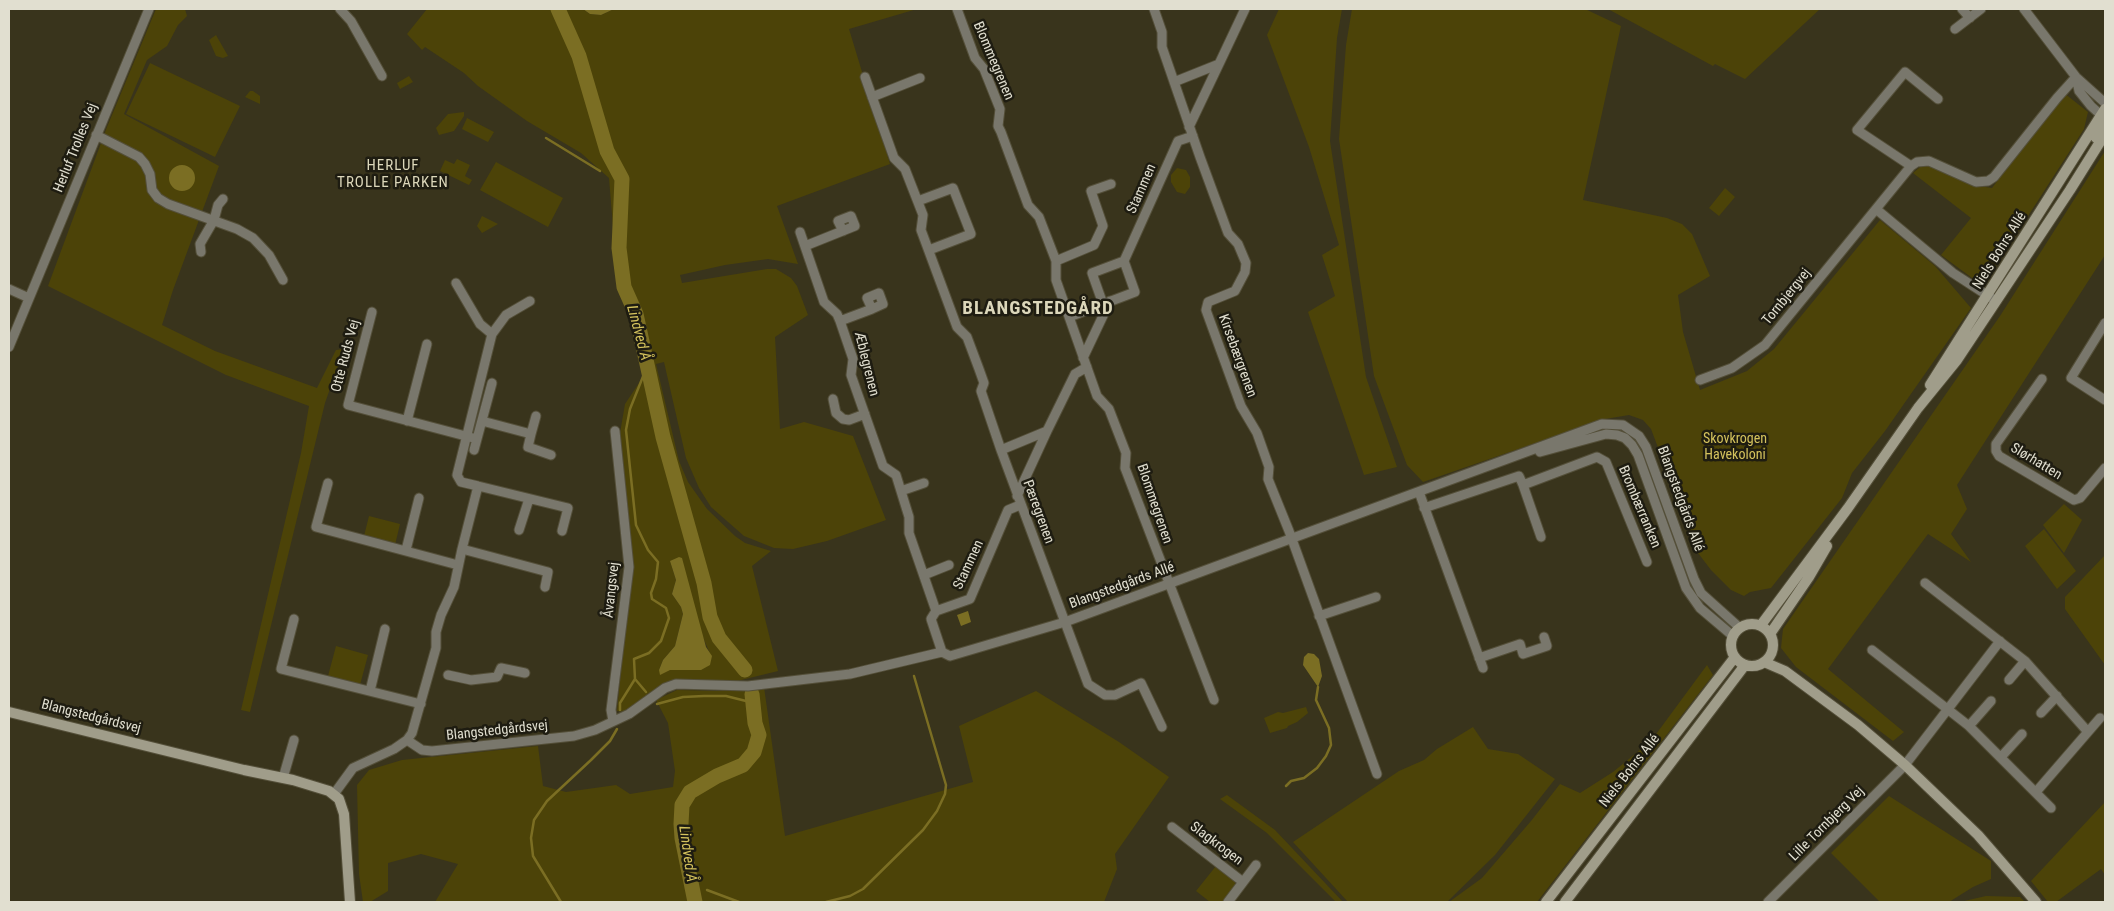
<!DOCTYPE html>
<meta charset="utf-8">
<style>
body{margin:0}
#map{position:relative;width:2114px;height:911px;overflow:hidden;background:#39341c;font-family:"Roboto Condensed",sans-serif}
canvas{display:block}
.frame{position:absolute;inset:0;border:10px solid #e1dfd0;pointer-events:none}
</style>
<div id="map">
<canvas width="2114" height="911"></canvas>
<div class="frame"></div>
</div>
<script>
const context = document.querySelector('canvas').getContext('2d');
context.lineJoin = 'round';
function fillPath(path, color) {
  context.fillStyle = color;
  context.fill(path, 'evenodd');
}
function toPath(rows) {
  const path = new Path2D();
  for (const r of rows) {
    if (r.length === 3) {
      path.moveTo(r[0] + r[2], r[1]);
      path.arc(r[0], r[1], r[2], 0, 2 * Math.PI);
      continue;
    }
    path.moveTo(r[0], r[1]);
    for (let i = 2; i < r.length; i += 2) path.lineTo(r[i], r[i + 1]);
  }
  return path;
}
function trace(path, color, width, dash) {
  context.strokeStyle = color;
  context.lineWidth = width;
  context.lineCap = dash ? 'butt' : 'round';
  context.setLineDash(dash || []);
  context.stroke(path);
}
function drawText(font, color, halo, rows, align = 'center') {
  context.font = font + ' "Roboto Condensed",sans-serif';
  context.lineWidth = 5;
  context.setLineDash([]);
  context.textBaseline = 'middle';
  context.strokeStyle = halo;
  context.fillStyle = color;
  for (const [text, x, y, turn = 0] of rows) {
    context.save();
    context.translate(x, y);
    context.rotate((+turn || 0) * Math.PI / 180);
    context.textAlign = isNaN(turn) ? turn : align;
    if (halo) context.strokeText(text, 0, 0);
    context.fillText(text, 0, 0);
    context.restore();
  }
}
fillPath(toPath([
 [156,9,185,9,187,16,178,25,167,46,147,60,124,114,219,166,173,290,162,325,215,351,317,388,336,350,344,349,325,403,250,712,241,710,301,453,309,406,226,375,48,286,107,127],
 [427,9,583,9,590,14,601,15,614,9,917,9,849,29,890,164,777,206,798,264,768,259,725,265,680,275,682,283,767,269,776,269,791,278,797,286,808,315,775,337,780,429,804,422,853,436,886,520,827,541,793,549,774,548,744,536,711,507,699,488,686,458,664,362,656,364,679,461,688,482,707,509,735,536,745,543,771,551,752,566,778,671,729,683,677,679,658,688,624,712,617,711,631,566,620,433,625,404,651,365,632,292,617,275,609,178,581,153,527,121,478,86,464,73,425,47,422,50,407,34],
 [670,561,711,656,680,670,659,670,663,660,675,646,683,614,681,607,672,594,676,580],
 [1279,9,1342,9,1337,38,1330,141,1366,377,1397,467,1364,475,1308,312,1335,296,1322,255,1339,245,1309,147,1267,35],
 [1352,9,1585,9,1621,26,1583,200,1667,218,1682,224,1692,234,1710,276,1678,295,1683,332,1700,390,1747,371,1774,349,1880,220,1935,266,1971,308,1885,431,1852,473,1842,498,1771,588,1750,592,1744,596,1731,590,1711,570,1698,553,1651,429,1643,420,1629,415,1605,419,1423,482,1407,465,1374,376,1339,139,1346,45],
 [1608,9,1820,9,1745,79,1715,64,1713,66],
 [216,35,228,56,223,58,216,56,209,40],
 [150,63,240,106,215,157,126,114],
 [409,76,413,82,400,89,397,83],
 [250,91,253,91,260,96,260,104,245,97],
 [2064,93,2088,112,2084,129,1983,286,1941,255,1971,218,1913,173,1925,163,1979,186,1992,188],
 [464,112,464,116,454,131,439,135,436,128,448,114],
 [467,118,494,132,488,142,462,129],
 [2105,151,2105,255,1957,485,1967,509,1951,534,1971,562,1928,534,1828,669,1904,732,1893,741,1796,667,1781,648,1783,629,2000,316],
 [457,159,470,165,465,176,472,180,469,185,440,171,445,160,454,164],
 [496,162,563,198,548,227,480,190],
 [1177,168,1186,170,1190,177,1190,187,1185,194,1177,192,1171,182,1171,175],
 [1725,188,1735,197,1719,216,1709,208],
 [482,216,498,224,482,233,477,226],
 [2064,504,2082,520,2064,553,2043,525],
 [369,516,400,524,395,545,364,536],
 [2044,529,2076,571,2057,589,2025,546],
 [2105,555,2105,665,2065,609,2065,597],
 [336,646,368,655,360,685,328,676],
 [1707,665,1713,675,1537,902,1449,902,1482,878,1531,821,1560,784,1580,793,1613,772,1651,741],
 [764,687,785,836,973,782,959,726,1036,691,1119,742,1169,777,1115,854,1117,869,1104,902,435,902,458,864,421,854,388,863,388,891,370,902,363,902,359,874,357,785,369,770,402,760,538,746,543,786,566,792,616,785,630,794,673,787,675,771,668,723,656,700,677,690,717,691],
 [1306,707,1308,713,1297,722,1288,726,1287,728,1270,733,1264,718,1278,712,1283,713],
 [1473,727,1488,749,1518,754,1555,779,1495,855,1447,902,1348,902,1293,842,1399,771,1424,760,1437,749],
 [1227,795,1275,830,1343,902,1336,902,1267,833,1220,799],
 [1889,796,1991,861,1991,879,1973,887,1949,902,1880,902,1831,853],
 [2105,802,2105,875,2101,869,2056,902,2048,902,2031,881],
 [1216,866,1235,880,1235,887,1224,902,1210,902,1196,891],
 [1986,896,2020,897,2025,902,1960,902]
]), '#4c4308');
fillPath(toPath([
 [583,9,614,9,601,15,590,14],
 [182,178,13],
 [679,557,682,558,706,647,712,656,710,665,701,670,670,670,660,675,659,670,663,660,675,646,683,614,681,607,672,594,676,580,670,561],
 [968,611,971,622,961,626,957,615],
 [1308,653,1314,654,1319,659,1322,676,1318,687,1303,665,1304,657]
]), '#7b6e23');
trace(toPath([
 [546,138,600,171],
 [646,692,635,679,634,659,649,653,661,641,669,618,666,608,652,599,651,593,656,579,658,562,648,550,636,525,626,430,630,409,648,364],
 [657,704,683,697,704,696,726,696,754,703],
 [620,710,620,703,635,679],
 [1286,786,1291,781,1304,778,1317,768,1326,756,1331,745,1329,728,1316,700,1318,687],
 [707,890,739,902],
 [561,902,533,856,531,838,534,820,547,801,591,760,610,741,617,729],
 [826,902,850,896,863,889,923,830,937,811,945,794,946,785,914,676]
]), '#7b6e23', 2.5);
trace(toPath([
 [558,9,579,56,607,151,622,179,619,248,624,287,636,314,663,437,704,583,710,617,719,638,745,670],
 [695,902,682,838,681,824,682,805,690,792,717,776,743,765,754,752,759,735,755,723,752,694]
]), '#7b6e23', 15);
const street = toPath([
 [340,9,351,21,382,76],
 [957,9,975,58,984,69,1000,109,998,126,1001,132,1028,205,1039,217,1056,261,1056,280,1097,396,1109,409,1126,453,1125,468,1214,700],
 [1154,9,1162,32,1162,47,1200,157,1228,233,1238,244,1246,263,1245,272,1235,291,1208,302,1206,310,1241,406,1257,433,1269,467,1268,479,1289,531,1377,774],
 [1962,9,1970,18],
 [2024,9,2076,77,2105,103],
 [1955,29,1981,9],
 [865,77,894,158,905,169,923,215,921,230,957,327,967,337,979,369,984,383,981,391,1001,450,1088,684,1105,695,1115,695,1141,683,1162,727],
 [2076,77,2079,91,2091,106,2101,115],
 [1174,82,1219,64,1245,9],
 [872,97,920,78],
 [1189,127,1219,64],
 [96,135,139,157,145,164,150,174,152,190,158,198,168,204,237,229,253,238,269,255,283,280],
 [1911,166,1857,130,1905,72,1938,99],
 [918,201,953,188,971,234,929,250],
 [1876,209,1953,273,1993,299],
 [800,232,824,302,837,314,840,321,853,359,851,375,883,466,896,475,909,517,909,533,936,611],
 [805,246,855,226,851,216,838,221,843,231],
 [201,252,200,244,214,220,218,205,223,199],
 [1056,261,1094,245,1103,226,1091,191,1111,184],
 [9,289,29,298],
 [1103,304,1092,273,1124,261],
 [372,312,348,405,477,439],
 [1069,317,1135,292,1124,261,1178,141,1193,136],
 [840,321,872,309,883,304,879,293,867,298,872,309],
 [2105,323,2071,378,2105,400],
 [492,334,506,315,530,301],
 [9,347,149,9],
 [1083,358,1110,301],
 [2042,379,1996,444,1996,451,1999,456,2074,500,2080,498,2105,468],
 [1700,380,1732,368,1765,345,1911,166,1917,162,1929,161,1976,182,1988,181,1994,177,2057,98,2076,77],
 [833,399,836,413,843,419,849,420,865,414],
 [407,421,427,344],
 [482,421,531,434,536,416],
 [531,434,528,447,551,455],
 [474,450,492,383],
 [1001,450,1047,431,1075,374,1087,367],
 [1540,452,1606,434,1617,435,1625,438,1632,445,1638,455,1686,588,1700,608,1733,636],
 [328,483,316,527,458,565],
 [1523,485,1541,537],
 [478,486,568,508,562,531],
 [901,491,924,483],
 [1419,492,1483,668],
 [1017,496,1047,431],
 [1424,508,1519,476,1523,485,1597,457,1606,462,1647,562],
 [519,530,529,499],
 [462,549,548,572,545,587],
 [406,550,419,498],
 [924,575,949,565],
 [1925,583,2025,661,2088,732],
 [1319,616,1376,597],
 [294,619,281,669,421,704],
 [1872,650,1969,726,2051,808],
 [942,652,931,619,936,611,970,599,1008,510,1020,505],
 [1479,658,1520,644,1523,654,1547,646,1544,637],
 [448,675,471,680,497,677,501,668,525,673],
 [2009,680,2025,661],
 [370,691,385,629],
 [2041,713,2057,696],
 [613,721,611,710,629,567,615,431],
 [1969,726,1991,701],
 [407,740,422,750,432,751,574,736,595,730,629,714,665,688,676,684,748,686,850,674,942,652,950,656,1065,622,1602,424,1623,425,1639,436,1646,447,1694,579,1701,593,1740,628],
 [2001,757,2022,734],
 [283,778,294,740],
 [2036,792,2100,718],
 [334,794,353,768,394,749,407,740,412,733,436,648,436,632,441,615,454,587,462,549,478,486,461,482,457,475,492,334,480,324,456,283],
 [1172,827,1243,882],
 [1228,902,1256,865],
 [1768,902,1905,765,2000,641]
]);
const secondary = toPath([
 [2096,138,2105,122],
 [1930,385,2105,109],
 [1752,645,21],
 [1761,625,1848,508,1918,408,1957,360,2070,190,2105,134],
 [1770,634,1809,577,1827,546],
 [1764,662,1785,671,1858,725,1905,765,1978,835,2036,902],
 [9,712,244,770,293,780,329,791,339,799,344,814,350,902],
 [1546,902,1735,657],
 [1565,902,1745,665]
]);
trace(street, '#544f39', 11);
trace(secondary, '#544f39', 12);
trace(street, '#79776c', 9);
trace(secondary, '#a09d8a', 10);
drawText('14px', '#e1dfd0', '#1e1c11', [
 ["Blommegrenen",993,61,67],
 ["Herluf Trolles Vej",76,148,-68],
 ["Stammen",1142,189,-66],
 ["Niels Bohrs Allé",2000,251,-58],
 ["Tornbjergvej",1787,297,-51],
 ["Otte Ruds Vej",346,356,-75],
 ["Kirsebærgrenen",1237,356,70],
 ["Æblegrenen",866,364,76],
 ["Slørhatten",2036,462,31],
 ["Blangstedgårds Allé",1680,499,70],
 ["Blommegrenen",1154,504,71],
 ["Brombærranken",1639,507,67],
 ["Pæregrenen",1038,512,70],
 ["Stammen",969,565,-65],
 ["Blangstedgårds Allé",1122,586,-20],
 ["Åvangsvej",612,590,-84],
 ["Blangstedgårdsvej",91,717,14],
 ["Blangstedgårdsvej",497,731,-6],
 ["Niels Bohrs Allé",1630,771,-52],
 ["Lille Tornbjerg Vej",1827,824,-45],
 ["Slagkrogen",1216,844,37]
]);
drawText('14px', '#d5c35d', '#1e1c11', [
 ["Skovkrogen",1735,439],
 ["Havekoloni",1735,455]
]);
context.letterSpacing = '1px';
drawText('15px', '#dcd7ba', '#1e1c11', [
 ["HERLUF",393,166],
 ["TROLLE PARKEN",393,183]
]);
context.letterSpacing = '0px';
drawText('italic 15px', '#d5c35d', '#1e1c11', [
 ["Lindved Å",638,333,75],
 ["Lindved Å",687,854,82]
]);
context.letterSpacing = '1px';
drawText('bold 19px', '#dcd7ba', '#1e1c11', [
 ["BLANGSTEDGÅRD",1038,309]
]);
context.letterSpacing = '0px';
</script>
